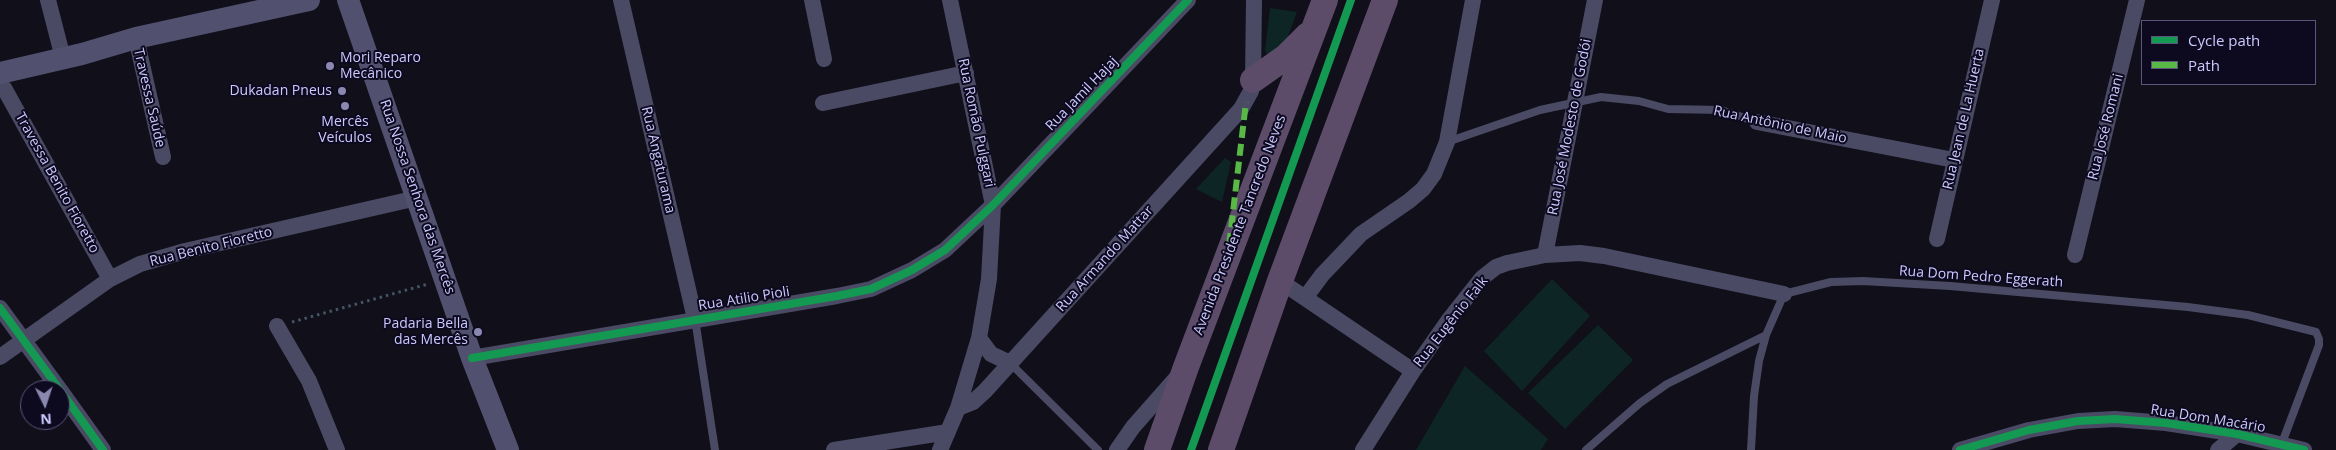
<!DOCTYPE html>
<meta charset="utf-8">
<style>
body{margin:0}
#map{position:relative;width:2336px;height:450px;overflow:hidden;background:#100f1a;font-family:"Open Sans",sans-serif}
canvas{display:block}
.legend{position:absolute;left:2141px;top:20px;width:175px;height:65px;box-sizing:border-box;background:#0d0a1f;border:1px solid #595679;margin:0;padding:6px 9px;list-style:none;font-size:15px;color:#ccc9ff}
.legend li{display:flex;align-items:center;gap:10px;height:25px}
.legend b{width:25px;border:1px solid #595679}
.north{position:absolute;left:20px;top:380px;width:50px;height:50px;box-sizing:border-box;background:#0d0a1f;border:1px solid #595679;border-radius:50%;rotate:176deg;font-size:14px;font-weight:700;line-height:20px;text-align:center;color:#ccc9ff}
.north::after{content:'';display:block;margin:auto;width:18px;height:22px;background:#8a88af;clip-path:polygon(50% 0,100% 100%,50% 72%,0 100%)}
</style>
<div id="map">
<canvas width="2336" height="450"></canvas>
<ul class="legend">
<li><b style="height:6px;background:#139951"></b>Cycle path</li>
<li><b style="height:6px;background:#58b947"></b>Path</li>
</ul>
<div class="north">N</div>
</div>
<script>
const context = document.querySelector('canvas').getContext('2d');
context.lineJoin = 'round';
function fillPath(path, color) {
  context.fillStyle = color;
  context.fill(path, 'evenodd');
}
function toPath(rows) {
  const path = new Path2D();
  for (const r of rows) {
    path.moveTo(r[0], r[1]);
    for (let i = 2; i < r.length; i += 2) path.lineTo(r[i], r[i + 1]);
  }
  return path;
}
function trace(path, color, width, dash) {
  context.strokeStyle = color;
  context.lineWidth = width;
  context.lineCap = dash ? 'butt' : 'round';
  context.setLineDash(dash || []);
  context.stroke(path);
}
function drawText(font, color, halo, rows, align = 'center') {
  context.font = font + ' "Open Sans",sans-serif';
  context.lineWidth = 4;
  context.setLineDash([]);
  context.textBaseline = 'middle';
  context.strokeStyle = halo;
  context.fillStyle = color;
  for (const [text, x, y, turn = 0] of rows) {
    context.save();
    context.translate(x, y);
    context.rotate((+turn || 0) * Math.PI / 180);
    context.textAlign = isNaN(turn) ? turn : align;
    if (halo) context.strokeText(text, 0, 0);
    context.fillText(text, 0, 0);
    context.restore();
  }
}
fillPath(toPath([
 [1270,8,1297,12,1283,50,1268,54,1265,51],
 [1225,158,1231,162,1222,202,1196,189],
 [1552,279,1590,316,1522,391,1484,351],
 [1598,325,1633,360,1565,429,1528,393],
 [1465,366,1548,439,1541,450,1416,450]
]), '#0d2625');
trace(toPath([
 [292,322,428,284]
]), '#435664', 3, [2.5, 4]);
trace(toPath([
 [1447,142,1540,110,1601,97,1639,101,1668,109,1721,110,1757,122],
 [695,319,715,450],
 [1010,363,1098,450],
 [1586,450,1640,403,1667,384,1766,335],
 [1751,450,1754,396,1759,361,1766,335,1784,294,1831,282,1863,281,1950,286,2188,307,2248,315,2316,332,2319,339,2319,345,2282,443]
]), '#4a4a64', 8);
trace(toPath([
 [48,0,63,58],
 [621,0,695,319],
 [812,0,824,59],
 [136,38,163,157],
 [4,88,110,279],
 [823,103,966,73],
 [1757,122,1954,160],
 [1937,239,1992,0],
 [1545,255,1595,0],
 [2075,255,2137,0],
 [1280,281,1413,371],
 [1305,298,1322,275,1361,234,1409,201,1423,189,1434,174,1447,142,1473,0],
 [0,308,60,390],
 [277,326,309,381,337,450],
 [979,338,991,354,1010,363],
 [0,357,110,279,140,264,185,251,417,198],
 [472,358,837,296,871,289,912,270,945,250,993,205,1188,0],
 [60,390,103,450],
 [958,408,973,402,985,391,1241,109,1251,91,1253,80,1254,0],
 [834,450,948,432],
 [940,450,958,408,979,338,989,279,993,205,950,0],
 [1117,450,1133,427,1178,376],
 [1363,450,1413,371,1448,321,1482,278,1496,267,1507,263,1545,255,1580,253,1604,256,1784,294],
 [1960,450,2029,430,2078,421,2115,419,2166,423,2237,434,2304,450],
 [2218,450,2237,434]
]), '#4a4a64', 16);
trace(toPath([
 [348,0,472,358,508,450],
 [0,73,82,54,136,38,309,0]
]), '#51506f', 22);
trace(toPath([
 [1253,80,1287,56,1308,35],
 [1157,450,1186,367,1325,0],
 [1221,450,1280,281,1385,0]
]), '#5c4c6a', 26);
trace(toPath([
 [1227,263,1246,102]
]), '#58b947', 6, [12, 6]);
trace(toPath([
 [0,308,60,390],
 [472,358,837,296,871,289,912,270,945,250,993,205,1188,0],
 [60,390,103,450],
 [1191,450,1351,0],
 [1960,450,2029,430,2078,421,2115,419,2166,423,2237,434,2304,450]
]), '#139951', 8);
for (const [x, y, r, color] of [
 [330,66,5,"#8a88af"],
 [342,91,5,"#8a88af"],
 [345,106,5,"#8a88af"],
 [478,332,5,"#8a88af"]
]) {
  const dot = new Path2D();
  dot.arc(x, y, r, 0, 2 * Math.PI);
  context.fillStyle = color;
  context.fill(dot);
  trace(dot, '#0d0a1f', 2);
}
drawText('14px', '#ccc9ff', '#0d0a1f', [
 ["Mori Reparo",340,58,"left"],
 ["Mecânico",340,74,"left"],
 ["Dukadan Pneus",332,91],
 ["Mercês",345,122,"center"],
 ["Veículos",345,138,"center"],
 ["Padaria Bella",468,324],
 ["das Mercês",468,340]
], 'right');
drawText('14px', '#ccc9ff', '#0d0a1f', [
 ["Rua Jamil Hajaj",1082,94,-46],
 ["Travessa Saúde",149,98,77],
 ["Rua Jean de La Huerta",1964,119,-77],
 ["Rua Romão Pulggari",976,123,78],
 ["Rua Antônio de Maio",1780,125,12],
 ["Rua José Modesto de Godói",1570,127,-79],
 ["Rua José Romani",2106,127,-76],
 ["Rua Angaturama",658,160,77],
 ["Travessa Benito Fioretto",57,183,61],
 ["Rua Nossa Senhora das Mercês",417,197,71],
 ["Avenida Presidente Tancredo Neves",1240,225,-69],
 ["Rua Benito Fioretto",211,247,-14],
 ["Rua Armando Mattar",1105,259,-48],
 ["Rua Dom Pedro Eggerath",1981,277,4],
 ["Rua Atilio Pioli",744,299,-9],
 ["Rua Eugênio Falk",1451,322,-52],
 ["Rua Dom Macário",2208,419,9]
]);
</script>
